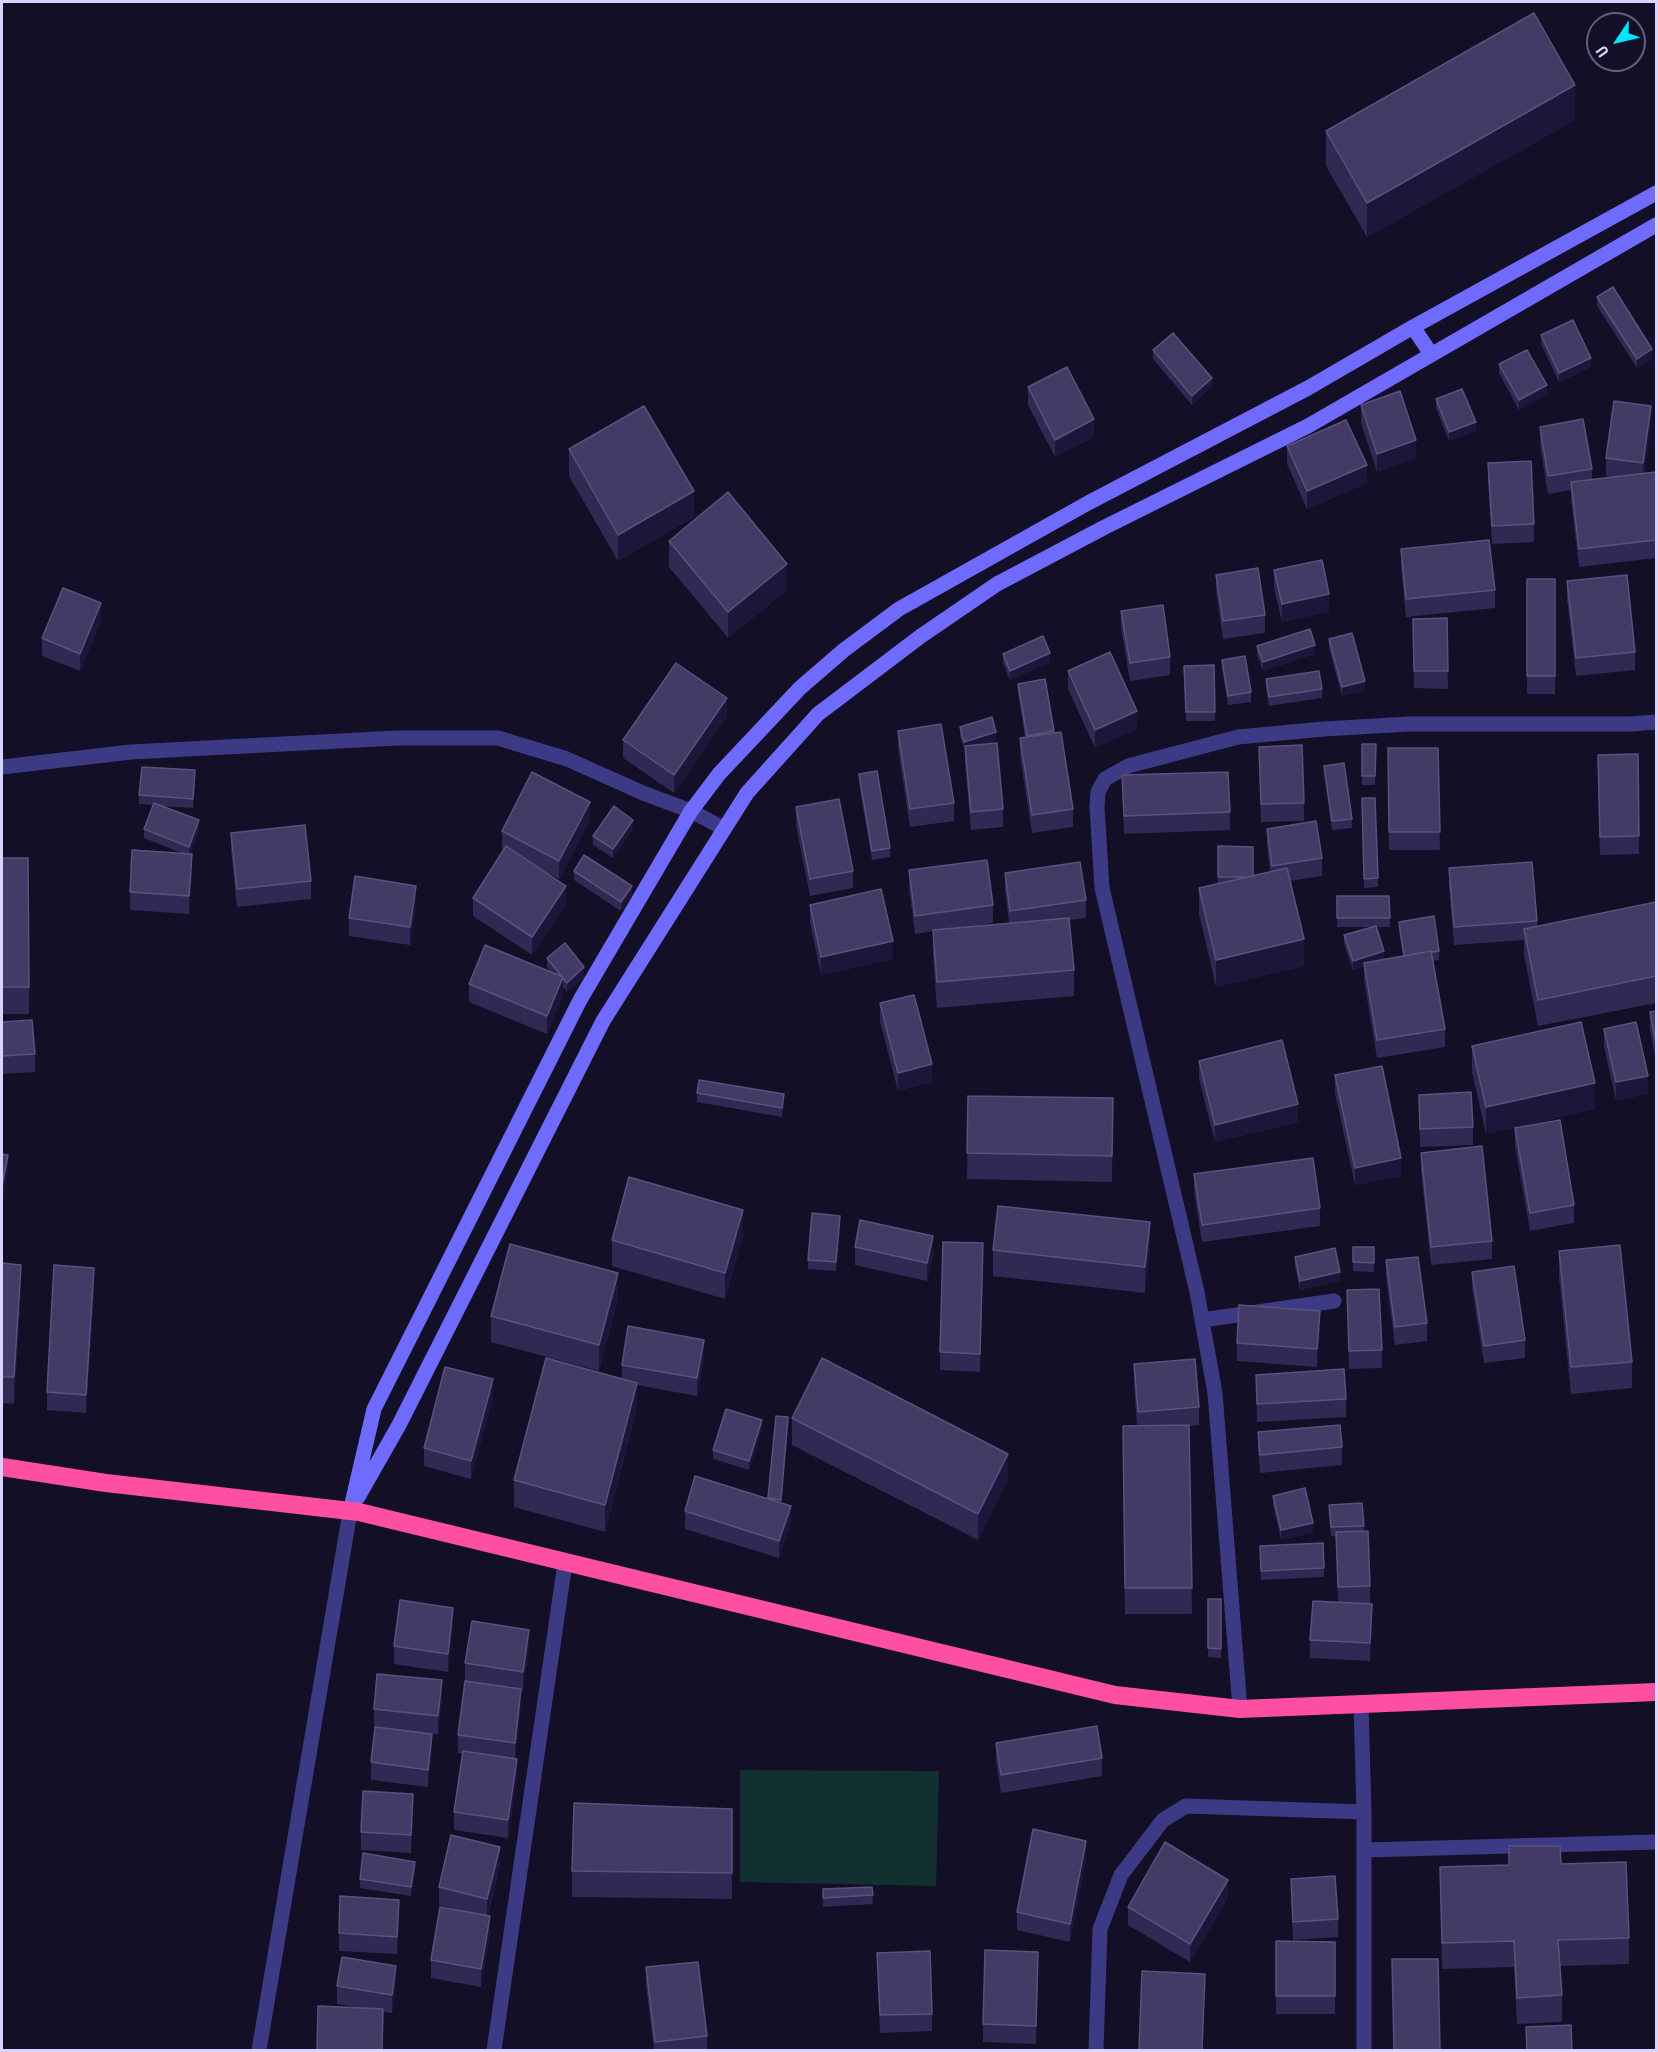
<!DOCTYPE html>
<style>
body{margin:0}
#map{position:relative;width:1658px;height:2052px;overflow:hidden;background:#130f26;font-family:"Roboto Condensed",sans-serif}
canvas{display:block}
.frame{position:absolute;inset:0;border:3px solid #d9d4ff;pointer-events:none}
.north{position:absolute;left:1586px;top:12px;width:60px;height:60px;box-sizing:border-box;background:#130f26;border:2px solid #625e7d;border-radius:50%;rotate:235deg;font-size:16px;font-weight:700;line-height:24px;text-align:center;color:#d9d4ff}
.north::after{content:'';display:block;margin:auto;width:21px;height:27px;background:#00e5ff;clip-path:polygon(50% 0,100% 100%,50% 72%,0 100%)}
</style>
<div id="map">
<canvas width="1658" height="2052"></canvas>
<div class="frame"></div>
<div class="north">U</div>
</div>
<script>
const context = document.querySelector('canvas').getContext('2d');
context.lineJoin = 'round';
function fillPath(path, color) {
  context.fillStyle = color;
  context.fill(path, 'evenodd');
}
function toPath(rows) {
  const path = new Path2D();
  for (const r of rows) {
    path.moveTo(r[0], r[1]);
    for (let i = 2; i < r.length; i += 2) path.lineTo(r[i], r[i + 1]);
  }
  return path;
}
function trace(path, color, width, dash) {
  context.strokeStyle = color;
  context.lineWidth = width;
  context.lineCap = dash ? 'butt' : 'round';
  context.setLineDash(dash || []);
  context.stroke(path);
}
fillPath(toPath([
 [740,1770,939,1771,936,1886,740,1882]
]), '#12302f');
trace(toPath([
 [2,767,131,752,397,738,498,738,567,759,643,793,691,811,723,828],
 [1202,1320,1334,1301],
 [1240,1709,1215,1393,1197,1292,1102,888,1097,807,1098,792,1105,779,1128,766,1238,737,1324,729,1409,724,1631,724,1656,722],
 [1365,1850,1656,1842],
 [259,2050,350,1512],
 [494,2050,565,1563],
 [1096,2050,1100,1929,1121,1875,1163,1820,1186,1806,1364,1812,1361,1704],
 [1364,2050,1364,1812]
]), '#3d3a85', 15);
trace(toPath([
 [1413,327,1431,354],
 [358,1497,399,1425,603,1021,747,793,818,714,921,636,997,584,1105,527,1308,426,1656,225],
 [350,1512,374,1409,580,1000,691,811,719,774,800,688,844,650,899,609,1088,503,1308,388,1413,327,1656,193]
]), '#6f6bff', 15);
trace(toPath([
 [2,1467,106,1483,359,1512,1115,1695,1240,1709,1656,1692]
]), '#ff4fa3', 18);
fillPath(toPath([
 [1575,120,1367,237,1326,166,1326,131],
 [1597,297,1652,358,1637,368,1597,306],
 [1541,335,1591,367,1559,382,1541,344],
 [1153,350,1212,387,1192,405,1153,359],
 [1499,364,1547,394,1519,410,1499,373],
 [1028,387,1094,437,1055,457,1028,405],
 [1436,399,1476,431,1449,441,1436,408],
 [1361,405,1416,458,1377,472,1361,423],
 [1651,424,1644,474,1656,472,1656,558,1579,567,1571,500,1571,490,1548,494,1540,445,1540,427,1592,469,1592,480,1613,477,1606,476,1606,458],
 [1287,446,1367,483,1307,509,1287,464],
 [569,449,694,517,618,561,569,476],
 [1488,463,1534,524,1534,542,1492,544,1488,481],
 [669,541,787,590,728,638,669,567],
 [1401,549,1495,590,1495,608,1406,617,1401,567],
 [1274,570,1329,612,1282,622,1274,588],
 [1216,575,1265,615,1265,633,1223,639,1216,592],
 [1527,579,1555,579,1555,694,1527,694],
 [1567,581,1635,652,1635,670,1576,676,1567,599],
 [1121,611,1170,657,1170,675,1130,681,1121,628],
 [1447,618,1448,689,1414,688,1413,619],
 [101,621,80,671,42,656,42,638],
 [1329,639,1365,690,1342,696,1329,649],
 [1257,646,1315,654,1263,671,1257,655],
 [1003,654,1050,662,1010,680,1003,663],
 [1222,660,1251,692,1251,702,1228,705,1222,669],
 [1214,665,1215,721,1186,721,1184,666],
 [1068,671,1137,729,1095,748,1068,689],
 [1266,679,1322,689,1322,698,1269,706,1266,688],
 [1018,684,1054,731,1073,809,1073,827,1032,833,1020,756,1020,738,1025,737,1018,693],
 [727,716,674,793,623,758,623,740],
 [960,727,996,741,990,743,1003,809,1003,827,971,830,965,764,965,751,960,736],
 [898,731,954,803,954,821,910,827,898,749],
 [1362,744,1376,744,1375,785,1362,785],
 [1259,747,1304,803,1304,821,1261,822],
 [1388,748,1438,748,1440,850,1389,850],
 [1638,754,1639,854,1600,855,1598,773],
 [1324,766,1352,819,1352,828,1332,830,1324,775],
 [859,774,890,848,890,857,872,860,859,784],
 [1122,775,1230,812,1230,830,1124,834],
 [195,779,193,808,162,806,199,830,190,854,192,872,189,914,130,910,130,892,184,854,144,838,144,829,153,805,139,804,139,795],
 [1362,798,1375,798,1378,887,1364,888],
 [796,807,853,871,853,888,810,896,796,825],
 [590,820,559,879,539,868,566,904,532,955,473,916,473,898,504,850,502,849,502,831],
 [633,829,613,858,593,845,593,836],
 [1267,829,1322,858,1322,876,1290,881,1304,966,1216,987,1199,914,1199,888,1218,883,1218,846,1253,876,1270,872,1267,847],
 [231,833,311,881,311,899,237,907,231,851],
 [2,858,29,987,29,1014,2,1014],
 [1449,868,1537,921,1537,926,1656,902,1656,1003,1538,1026,1524,955,1524,940,1454,945,1449,886],
 [909,870,993,905,993,923,966,927,1009,923,1005,891,1005,873,1086,900,1086,918,1069,920,1074,970,1074,996,937,1008,933,956,933,931,915,934,909,888],
 [574,871,632,895,621,911,574,880],
 [1337,896,1389,896,1390,927,1376,927,1384,959,1403,956,1399,931,1399,922,1439,951,1439,960,1433,961,1445,1029,1445,1047,1377,1058,1364,980,1364,966,1353,970,1344,944,1344,935,1372,927,1337,927],
 [416,904,410,945,349,936,349,918],
 [810,905,893,959,821,975,810,923],
 [547,958,584,977,567,992,563,987,563,995,547,1034,469,1002,469,984,551,972,547,967],
 [880,1003,932,1082,898,1091,880,1021],
 [1656,1011,1656,1062,1650,1030,1650,1012],
 [2,1022,35,1054,35,1072,2,1074],
 [1604,1029,1648,1094,1616,1100,1604,1047],
 [1472,1046,1595,1109,1486,1134,1472,1072],
 [1199,1061,1298,1122,1215,1142,1199,1079],
 [1335,1075,1401,1176,1355,1185,1335,1093],
 [697,1093,784,1103,782,1117,697,1102],
 [1419,1095,1473,1127,1473,1145,1420,1147],
 [968,1096,1113,1098,1112,1182,967,1179],
 [1515,1128,1574,1205,1574,1223,1530,1231,1515,1146],
 [1421,1153,1492,1241,1492,1259,1431,1265,1421,1171],
 [1194,1174,1320,1208,1320,1226,1202,1242,1194,1192],
 [840,1225,836,1271,808,1269,808,1260],
 [743,1236,725,1299,612,1266,612,1240],
 [855,1247,933,1254,927,1281,855,1265],
 [1353,1247,1374,1247,1374,1272,1353,1271],
 [1150,1249,1145,1293,993,1276,993,1250],
 [1559,1251,1632,1362,1632,1388,1571,1394,1559,1277],
 [1295,1257,1340,1281,1300,1290,1295,1266],
 [1386,1260,1427,1323,1427,1341,1395,1345,1386,1278],
 [983,1261,980,1372,940,1370,940,1352],
 [2,1263,21,1291,14,1404,2,1403],
 [1472,1272,1525,1340,1525,1358,1484,1363,1472,1289],
 [94,1286,86,1413,47,1410,47,1392],
 [1347,1290,1382,1350,1382,1368,1349,1369],
 [618,1299,599,1371,491,1342,491,1316],
 [1320,1329,1317,1367,1237,1361,1237,1343],
 [704,1358,697,1396,637,1385,637,1409,605,1532,514,1507,514,1480,622,1379,622,1365],
 [1134,1364,1199,1407,1199,1425,1189,1426,1192,1614,1125,1614,1123,1452,1137,1426,1134,1382],
 [1256,1375,1346,1399,1346,1417,1257,1422],
 [493,1397,471,1479,424,1466,424,1448],
 [792,1418,1008,1480,978,1540,792,1445],
 [788,1426,781,1503,791,1524,779,1558,685,1529,685,1511,768,1499],
 [762,1429,749,1470,713,1459,713,1450],
 [1258,1432,1342,1447,1342,1465,1260,1473,1258,1450],
 [1273,1496,1313,1532,1281,1540,1273,1505],
 [1362,1503,1364,1531,1370,1586,1370,1604,1365,1604,1372,1622,1370,1661,1310,1658,1310,1640,1338,1602,1336,1536,1331,1536,1329,1514],
 [1260,1546,1324,1568,1324,1577,1261,1580],
 [1208,1599,1221,1599,1221,1658,1208,1657],
 [453,1626,448,1672,394,1664,394,1646],
 [529,1648,523,1690,521,1690,521,1707,515,1759,517,1777,508,1838,454,1830,454,1812,463,1754,458,1753,458,1735,476,1682,465,1681,465,1663],
 [442,1698,438,1734,379,1728,432,1752,428,1787,371,1780,371,1762,375,1727,374,1727,374,1709],
 [996,1743,1102,1758,1102,1776,1001,1793,996,1761],
 [732,1809,732,1899,572,1897,572,1871],
 [413,1812,411,1853,361,1850,361,1832],
 [1086,1859,1070,1942,1017,1930,1017,1912],
 [1561,1864,1629,1938,1629,1964,1560,1966,1562,1995,1562,2022,1517,2024,1514,1967,1442,1969,1440,1867],
 [500,1865,488,1916,490,1934,481,1987,431,1978,431,1960,464,1911,439,1905,439,1887],
 [415,1871,411,1896,360,1888,360,1879],
 [1291,1879,1338,1919,1338,1937,1293,1940,1291,1897],
 [872,1887,873,1904,823,1907,823,1889],
 [1228,1898,1190,1962,1128,1925,1128,1907],
 [399,1917,397,1954,339,1951,339,1933],
 [1276,1941,1335,1942,1335,2014,1276,2014],
 [877,1953,932,2014,932,2031,880,2033],
 [646,1967,707,2036,707,2050,654,2050,646,1985],
 [1038,1970,1036,2044,983,2042,983,2024],
 [396,1984,392,2013,337,2004,337,1986]
]), '#312854');
fillPath(toPath([
 [1575,85,1575,120,1367,237,1367,203],
 [1652,349,1652,358,1637,368,1637,359],
 [1591,358,1591,367,1559,382,1559,373],
 [1212,378,1212,387,1192,405,1192,396],
 [1547,385,1547,394,1519,410,1519,400],
 [1651,406,1651,424,1643,481,1643,463],
 [1094,419,1094,437,1055,457,1055,440],
 [1476,422,1476,431,1449,441,1449,432],
 [1416,440,1416,458,1377,472,1377,454],
 [1367,465,1367,483,1307,509,1307,491],
 [694,491,694,517,618,561,618,535],
 [787,564,787,590,728,638,728,612],
 [1329,594,1329,612,1282,622,1282,604],
 [101,603,101,621,80,671,80,654],
 [1315,645,1315,654,1263,671,1263,662],
 [1050,653,1050,662,1010,680,1010,671],
 [1365,681,1365,690,1342,696,1342,687],
 [727,698,727,716,674,793,674,775],
 [1137,711,1137,729,1095,748,1095,730],
 [996,732,996,741,965,751,965,746,964,751,964,742],
 [590,802,590,820,559,879,559,861],
 [199,820,199,830,189,856,189,847],
 [633,820,633,829,613,858,613,849],
 [192,854,192,872,189,914,189,896],
 [416,886,416,904,410,945,410,927],
 [566,886,566,904,532,955,532,937],
 [632,886,632,895,621,911,621,902],
 [1304,939,1304,966,1216,987,1216,960],
 [893,941,893,959,821,975,821,957],
 [1384,951,1384,960,1364,963,1364,966,1353,970,1353,961],
 [584,967,584,977,567,992,567,983],
 [563,977,563,995,547,1034,547,1016],
 [932,1064,932,1082,898,1091,898,1073],
 [1648,1076,1648,1094,1616,1100,1616,1082],
 [1595,1083,1595,1109,1486,1134,1486,1107],
 [784,1094,784,1103,782,1117,782,1108],
 [1298,1104,1298,1122,1215,1142,1215,1125],
 [8,1155,8,1173,2,1203,2,1186],
 [1401,1158,1401,1176,1355,1185,1355,1168],
 [743,1210,743,1236,725,1299,725,1273],
 [840,1216,840,1225,836,1271,836,1262],
 [1150,1222,1150,1249,1145,1293,1145,1267],
 [933,1236,933,1254,927,1281,927,1263],
 [21,1265,21,1291,14,1404,14,1377],
 [94,1268,94,1286,86,1413,86,1395],
 [1340,1272,1340,1281,1300,1290,1300,1281],
 [618,1273,618,1299,599,1371,599,1345],
 [1320,1311,1320,1329,1317,1367,1317,1349],
 [704,1340,704,1358,697,1396,697,1378],
 [493,1379,493,1397,471,1479,471,1461],
 [637,1383,637,1409,605,1532,605,1505],
 [788,1417,788,1426,781,1509,781,1500],
 [762,1420,762,1429,749,1470,749,1461],
 [1008,1454,1008,1480,978,1540,978,1514],
 [791,1506,791,1524,779,1558,779,1541],
 [1313,1523,1313,1532,1281,1540,1281,1530],
 [1372,1604,1372,1622,1370,1661,1370,1643],
 [453,1608,453,1626,448,1672,448,1654],
 [529,1630,529,1648,523,1690,523,1672],
 [442,1680,442,1698,438,1734,438,1716],
 [521,1689,521,1707,515,1761,515,1743],
 [432,1734,432,1752,428,1787,428,1770],
 [517,1759,517,1777,508,1838,508,1820],
 [413,1794,413,1812,411,1853,411,1835],
 [1086,1841,1086,1859,1070,1942,1070,1924],
 [500,1847,500,1865,487,1917,487,1899],
 [415,1862,415,1871,411,1896,411,1887],
 [1228,1880,1228,1898,1190,1962,1190,1944],
 [399,1900,399,1917,397,1954,397,1937],
 [490,1916,490,1934,481,1987,481,1969],
 [396,1966,396,1984,392,2013,392,1995],
 [1205,1974,1205,1992,1202,2050]
]), '#1d163a');
const building = toPath([
 [1534,13,1575,85,1367,203,1326,131,1534,13],
 [1613,287,1652,349,1637,359,1597,297,1613,287],
 [1573,320,1591,358,1559,373,1541,335,1573,320],
 [1173,333,1212,378,1192,396,1153,350,1173,333],
 [1527,350,1547,385,1519,400,1499,364,1527,350],
 [1067,367,1094,419,1055,440,1028,387,1067,367],
 [1462,389,1476,422,1449,432,1436,399,1462,389],
 [1400,391,1416,440,1377,454,1361,405,1400,391],
 [1614,401,1651,406,1643,463,1606,458,1614,401],
 [644,406,694,491,618,535,569,449,644,406],
 [1583,419,1592,469,1548,476,1540,427,1583,419],
 [1346,420,1367,465,1307,491,1287,446,1346,420],
 [1531,461,1534,524,1492,526,1488,463,1531,461],
 [1656,472,1656,540,1579,549,1571,482,1656,472],
 [728,492,787,564,728,612,669,541,728,492],
 [1489,540,1495,590,1406,599,1401,549,1489,540],
 [1322,560,1329,594,1282,604,1274,570,1322,560],
 [1258,568,1265,615,1223,621,1216,575,1258,568],
 [1627,575,1635,652,1576,658,1567,581,1627,575],
 [1527,579,1555,579,1555,676,1527,676,1527,579],
 [63,588,101,603,80,654,42,638,63,588],
 [1163,605,1170,657,1130,663,1121,611,1163,605],
 [1447,618,1448,671,1414,671,1413,619,1447,618],
 [1310,629,1315,645,1263,662,1257,646,1310,629],
 [1352,633,1365,681,1342,687,1329,639,1352,633],
 [1043,636,1050,653,1010,671,1003,654,1043,636],
 [1110,652,1137,711,1095,730,1068,671,1110,652],
 [1245,656,1251,692,1228,696,1222,660,1245,656],
 [676,663,727,698,674,775,623,740,676,663],
 [1214,665,1215,712,1186,712,1184,666,1214,665],
 [1319,671,1322,689,1269,697,1266,679,1319,671],
 [1045,679,1054,731,1027,736,1018,684,1045,679],
 [992,717,996,732,964,742,960,727,992,717],
 [941,724,954,803,910,809,898,731,941,724],
 [1061,732,1073,809,1032,815,1020,738,1061,732],
 [997,743,1003,809,971,812,965,746,997,743],
 [1362,744,1376,744,1375,776,1362,776,1362,744],
 [1302,745,1304,803,1261,804,1259,747,1302,745],
 [1388,748,1438,748,1440,832,1389,832,1388,748],
 [1638,754,1639,836,1600,837,1598,755,1638,754],
 [1344,763,1352,819,1332,821,1324,766,1344,763],
 [142,767,195,770,193,799,139,795,142,767],
 [877,771,890,848,872,851,859,774,877,771],
 [532,772,590,802,559,861,502,831,532,772],
 [1228,772,1230,812,1124,816,1122,775,1228,772],
 [1362,798,1375,798,1378,878,1364,879,1362,798],
 [839,799,853,871,810,879,796,807,839,799],
 [154,803,199,820,189,847,144,829,154,803],
 [614,806,633,820,613,849,593,836,614,806],
 [1316,821,1322,858,1272,866,1267,829,1316,821],
 [305,825,311,881,237,889,231,833,305,825],
 [506,846,566,886,532,937,473,898,506,846],
 [1218,846,1253,847,1253,876,1245,877,1218,877,1218,846],
 [132,850,192,854,189,896,130,892,132,850],
 [584,855,632,886,621,902,574,871,584,855],
 [2,858,28,858,29,987,2,987,2,858],
 [987,860,993,905,915,916,909,870,987,860],
 [1080,862,1086,900,1010,911,1005,873,1080,862],
 [1532,862,1537,921,1454,927,1449,868,1532,862],
 [1287,868,1304,939,1216,960,1199,888,1287,868],
 [355,876,416,886,410,927,349,918,355,876],
 [881,889,893,941,821,957,810,905,881,889],
 [1337,896,1389,896,1390,918,1337,918,1337,896],
 [1656,902,1656,976,1538,1000,1524,929,1656,902],
 [1434,916,1439,951,1432,952,1431,951,1404,956,1399,922,1434,916],
 [1069,918,1074,970,937,982,933,930,1069,918],
 [1376,926,1384,951,1353,961,1344,935,1376,926],
 [565,943,584,967,567,983,547,958,565,943],
 [485,945,563,977,547,1016,469,984,485,945],
 [1431,951,1445,1029,1377,1040,1364,963,1431,951],
 [914,995,932,1064,898,1073,880,1003,914,995],
 [1656,1011,1656,1044,1650,1012,1656,1011],
 [32,1020,35,1054,2,1056,2,1022,32,1020],
 [1581,1022,1595,1083,1486,1107,1472,1046,1581,1022],
 [1636,1022,1648,1076,1616,1082,1604,1029,1636,1022],
 [1282,1040,1298,1104,1215,1125,1199,1061,1282,1040],
 [1382,1066,1401,1158,1355,1168,1335,1075,1382,1066],
 [699,1080,784,1094,782,1108,697,1093,699,1080],
 [1471,1092,1473,1127,1420,1129,1419,1095,1471,1092],
 [968,1096,1113,1098,1112,1156,967,1153,968,1096],
 [1560,1120,1574,1205,1530,1213,1515,1128,1560,1120],
 [1482,1146,1492,1241,1431,1247,1421,1153,1482,1146],
 [2,1154,8,1155,2,1186,2,1154],
 [1313,1158,1320,1208,1202,1225,1194,1174,1313,1158],
 [629,1177,743,1210,725,1273,612,1240,629,1177],
 [998,1206,1150,1222,1145,1267,993,1250,998,1206],
 [812,1213,840,1216,836,1262,808,1260,812,1213],
 [860,1220,933,1236,927,1263,855,1247,860,1220],
 [943,1242,983,1243,980,1354,940,1352,943,1242],
 [510,1244,618,1273,599,1345,491,1316,510,1244],
 [1620,1245,1632,1362,1571,1367,1559,1251,1620,1245],
 [1353,1247,1374,1247,1374,1263,1353,1262,1353,1247],
 [1335,1248,1340,1272,1300,1281,1295,1257,1335,1248],
 [1418,1257,1427,1323,1395,1327,1386,1260,1418,1257],
 [2,1263,21,1265,14,1377,2,1377,2,1263],
 [54,1265,94,1268,86,1395,47,1392,54,1265],
 [1514,1266,1525,1340,1484,1346,1472,1272,1514,1266],
 [1379,1289,1382,1350,1349,1351,1347,1290,1379,1289],
 [1239,1305,1320,1311,1317,1349,1237,1343,1239,1305],
 [628,1326,704,1340,697,1378,622,1365,628,1326],
 [546,1358,637,1383,605,1505,514,1480,546,1358],
 [822,1358,1008,1454,978,1514,792,1418,822,1358],
 [1195,1359,1199,1407,1138,1412,1134,1364,1195,1359],
 [445,1367,493,1379,471,1461,424,1448,445,1367],
 [1344,1369,1346,1399,1257,1404,1256,1375,1344,1369],
 [726,1409,762,1420,749,1461,713,1450,726,1409],
 [776,1416,788,1417,781,1500,768,1498,776,1416],
 [1189,1425,1192,1588,1125,1588,1123,1426,1189,1425],
 [1340,1425,1342,1447,1260,1455,1258,1432,1340,1425],
 [695,1476,791,1506,779,1541,685,1511,695,1476],
 [1305,1488,1313,1523,1281,1530,1273,1496,1305,1488],
 [1362,1503,1364,1526,1331,1527,1329,1505,1362,1503],
 [1368,1531,1370,1586,1338,1587,1336,1532,1368,1531],
 [1323,1543,1324,1568,1261,1571,1260,1546,1323,1543],
 [1208,1599,1221,1599,1221,1649,1208,1648,1208,1599],
 [400,1600,453,1608,448,1654,394,1646,400,1600],
 [1313,1601,1372,1604,1370,1643,1310,1640,1313,1601],
 [472,1621,529,1630,523,1672,465,1663,472,1621],
 [377,1674,442,1680,438,1716,374,1709,377,1674],
 [465,1681,521,1689,515,1743,458,1735,465,1681],
 [1097,1726,1102,1758,1001,1775,996,1743,1097,1726],
 [375,1727,432,1734,428,1770,371,1762,375,1727],
 [463,1751,517,1759,508,1820,454,1812,463,1751],
 [363,1791,413,1794,411,1835,361,1832,363,1791],
 [574,1803,732,1809,732,1873,572,1871,574,1803],
 [1033,1829,1086,1841,1070,1924,1017,1912,1033,1829],
 [451,1835,500,1847,487,1899,439,1887,451,1835],
 [1165,1842,1228,1880,1190,1944,1128,1907,1165,1842],
 [1509,1846,1560,1846,1561,1864,1626,1862,1629,1938,1558,1940,1562,1995,1517,1998,1514,1941,1442,1943,1440,1867,1509,1865,1509,1846],
 [363,1853,415,1862,411,1887,360,1879,363,1853],
 [1335,1876,1338,1919,1293,1922,1291,1879,1335,1876],
 [872,1887,873,1895,823,1898,823,1889,872,1887],
 [340,1896,399,1900,397,1937,339,1933,340,1896],
 [440,1907,490,1916,481,1969,431,1960,440,1907],
 [1276,1941,1335,1942,1335,1996,1276,1996,1276,1941],
 [985,1950,1038,1952,1036,2026,983,2024,985,1950],
 [930,1951,932,2014,880,2015,877,1953,930,1951],
 [342,1957,396,1966,392,1995,337,1986,342,1957],
 [1392,1959,1438,1959,1440,2050,1394,2050,1392,1959],
 [698,1962,707,2036,655,2042,646,1967,698,1962],
 [1142,1971,1205,1974,1202,2050,1139,2050,1142,1971],
 [318,2006,383,2009,382,2050,317,2050,318,2006],
 [1571,2025,1572,2050,1527,2050,1526,2027,1571,2025]
]);
fillPath(building, '#433a66');
trace(building, '#5a527e', 1.5);
</script>
